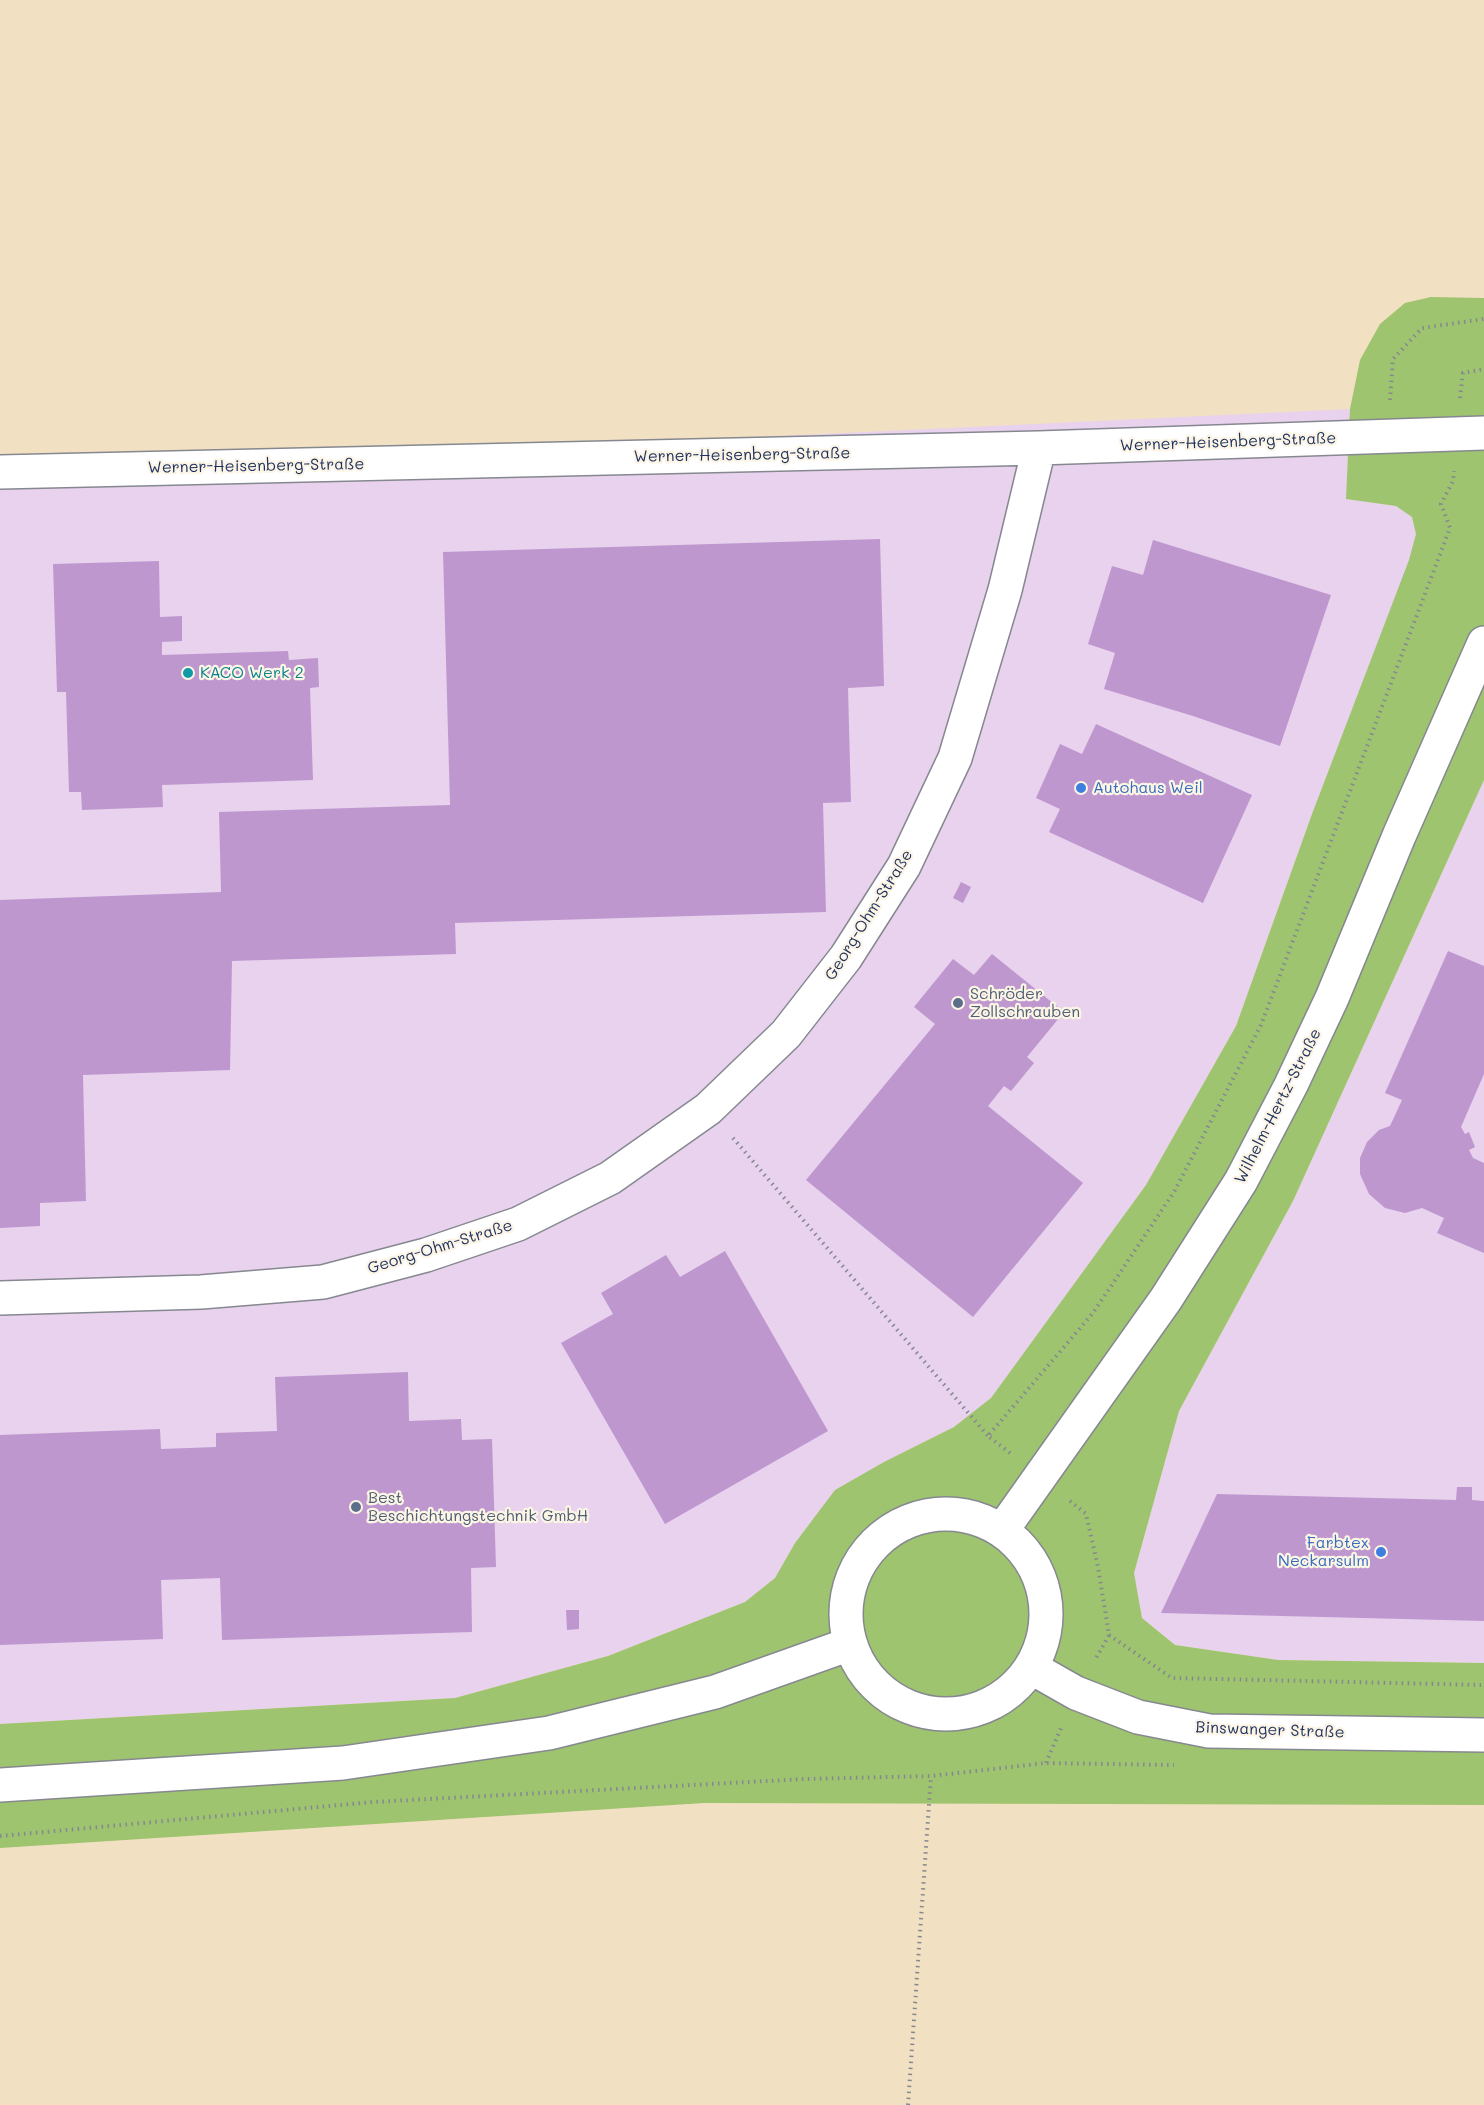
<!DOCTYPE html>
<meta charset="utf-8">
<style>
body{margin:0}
canvas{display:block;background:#f1e0c1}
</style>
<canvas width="1484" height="2105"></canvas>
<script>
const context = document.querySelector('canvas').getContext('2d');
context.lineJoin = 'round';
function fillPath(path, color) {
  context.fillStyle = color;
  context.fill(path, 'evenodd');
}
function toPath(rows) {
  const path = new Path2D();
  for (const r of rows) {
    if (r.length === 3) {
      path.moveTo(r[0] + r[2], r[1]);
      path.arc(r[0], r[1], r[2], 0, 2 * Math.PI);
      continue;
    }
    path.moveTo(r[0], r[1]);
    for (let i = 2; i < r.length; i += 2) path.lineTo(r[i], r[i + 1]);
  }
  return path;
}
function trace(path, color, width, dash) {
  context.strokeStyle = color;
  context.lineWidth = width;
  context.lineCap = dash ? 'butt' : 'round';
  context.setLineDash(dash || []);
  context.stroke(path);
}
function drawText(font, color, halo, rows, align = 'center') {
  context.font = font + ' Mali,sans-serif';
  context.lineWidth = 4.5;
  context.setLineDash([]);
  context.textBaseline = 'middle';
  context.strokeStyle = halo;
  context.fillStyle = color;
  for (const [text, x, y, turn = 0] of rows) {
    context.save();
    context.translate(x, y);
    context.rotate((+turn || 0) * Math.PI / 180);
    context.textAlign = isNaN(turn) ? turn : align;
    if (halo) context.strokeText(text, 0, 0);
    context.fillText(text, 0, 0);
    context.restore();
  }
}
fillPath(toPath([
 [1350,409,1346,499,1396,506,1412,517,1416,534,1410,560,1312,814,1236,1026,1146,1185,991,1398,954,1427,884,1462,835,1490,795,1543,775,1578,745,1602,608,1656,455,1698,0,1724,0,473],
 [1484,780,1484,1663,1278,1660,1175,1645,1142,1618,1134,1573,1179,1411,1293,1201]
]), '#e8d2ee');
fillPath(toPath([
 [1431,297,1484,298,1484,780,1293,1201,1179,1411,1134,1573,1142,1618,1175,1645,1278,1660,1484,1663,1484,1805,704,1803,0,1848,0,1724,455,1698,608,1656,745,1602,775,1578,795,1543,835,1490,884,1462,954,1427,991,1398,1146,1185,1236,1026,1312,814,1409,560,1416,534,1412,517,1396,506,1346,499,1350,409,1360,360,1380,324,1405,303]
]), '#9ec46f');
fillPath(toPath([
 [880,539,884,686,848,688,851,802,823,803,826,912,455,923,456,954,232,961,230,1070,83,1075,86,1201,40,1203,40,1226,0,1228,0,900,221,892,219,812,450,805,443,552],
 [1153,540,1331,595,1280,746,1193,716,1104,689,1115,653,1088,644,1112,566,1143,575],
 [159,561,160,617,182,616,182,641,162,642,162,655,288,651,289,660,318,658,319,687,310,688,313,780,162,785,163,807,82,810,81,792,69,792,66,692,57,692,53,564],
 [1096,724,1252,795,1203,903,1049,832,1060,809,1036,798,1060,744,1082,754],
 [961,882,971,887,963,903,953,898],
 [1448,951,1484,966,1484,1074,1461,1127,1465,1134,1469,1132,1475,1147,1469,1150,1473,1158,1484,1163,1484,1253,1437,1233,1444,1218,1422,1208,1405,1213,1385,1208,1369,1194,1360,1174,1360,1158,1367,1142,1379,1130,1390,1126,1402,1100,1385,1093],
 [992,954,1064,1012,1027,1057,1034,1063,1011,1091,1004,1086,988,1106,1083,1183,973,1317,806,1180,935,1024,914,1007,953,959,974,975],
 [725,1251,828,1431,665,1524,561,1343,613,1314,601,1293,666,1255,680,1277],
 [408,1372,409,1421,461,1419,462,1440,492,1439,496,1567,471,1568,472,1632,222,1640,220,1578,161,1580,163,1639,0,1645,0,1435,160,1429,161,1449,216,1447,216,1433,277,1431,275,1377],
 [1457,1487,1472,1487,1472,1500,1484,1501,1484,1621,1161,1613,1217,1494,1456,1500],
 [566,1610,579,1610,579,1629,567,1630]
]), '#be97cf');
const street = toPath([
 [0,472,1039,448,1484,433],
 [0,1298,201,1292,323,1282,426,1255,518,1224,610,1178,708,1109,786,1034,846,957,904,866,955,758,1005,590,1039,448]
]);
const secondary = toPath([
 [946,1614,100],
 [1003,1529,1166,1299,1241,1181,1291,1085,1332,998,1399,836,1484,643],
 [1032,1668,1076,1693,1138,1717,1209,1731,1484,1735],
 [0,1785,343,1763,549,1733,715,1692,850,1644]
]);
trace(street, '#868890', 36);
trace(secondary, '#868890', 36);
trace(toPath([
 [1460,398,1463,373,1484,369],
 [1390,400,1393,359,1422,328,1484,319],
 [733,1138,988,1436],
 [1010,1453,988,1436,1093,1313,1174,1192,1261,1025,1450,528,1441,504,1453,481,1454,471],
 [1070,1501,1086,1514,1098,1567,1109,1635,1095,1660],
 [1109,1635,1172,1678,1484,1685],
 [1046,1763,1061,1728],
 [0,1836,373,1802,804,1779,931,1776,1046,1763,1174,1765],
 [908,2105,931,1776]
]), '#868890', 4, [1.5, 4.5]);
trace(street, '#fff', 33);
trace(secondary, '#fff', 33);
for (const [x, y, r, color] of [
 [188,673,6,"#0f9aa8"],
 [1081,788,6,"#3f7fe0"],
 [958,1003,6,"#5c6f8a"],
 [356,1507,6,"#5c6f8a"],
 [1381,1552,6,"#3f7fe0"]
]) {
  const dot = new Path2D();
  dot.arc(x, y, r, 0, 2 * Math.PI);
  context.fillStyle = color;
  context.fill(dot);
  trace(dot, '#fcf5e5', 2);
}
drawText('16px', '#1b2f5e', '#fcf5e5', [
 ["Werner-Heisenberg-Straße",1228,442,-2],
 ["Werner-Heisenberg-Straße",742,455,-1],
 ["Werner-Heisenberg-Straße",256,466,-1],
 ["Georg-Ohm-Straße",869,915,-58],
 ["Wilhelm-Hertz-Straße",1278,1106,-63],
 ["Georg-Ohm-Straße",440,1247,-17],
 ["Binswanger Straße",1270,1730,2]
]);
drawText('16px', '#0d838f', '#fcf5e5', [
 ["KACO Werk 2",200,673]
], 'left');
drawText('16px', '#366cbe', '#fcf5e5', [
 ["Autohaus Weil",1093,788],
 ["Farbtex",1369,1543,"right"],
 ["Neckarsulm",1369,1561,"right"]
], 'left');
drawText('16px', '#4e5e75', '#fcf5e5', [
 ["Schröder",970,994],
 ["Zollschrauben",970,1012],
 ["Best",368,1498],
 ["Beschichtungstechnik GmbH",368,1516]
], 'left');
</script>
